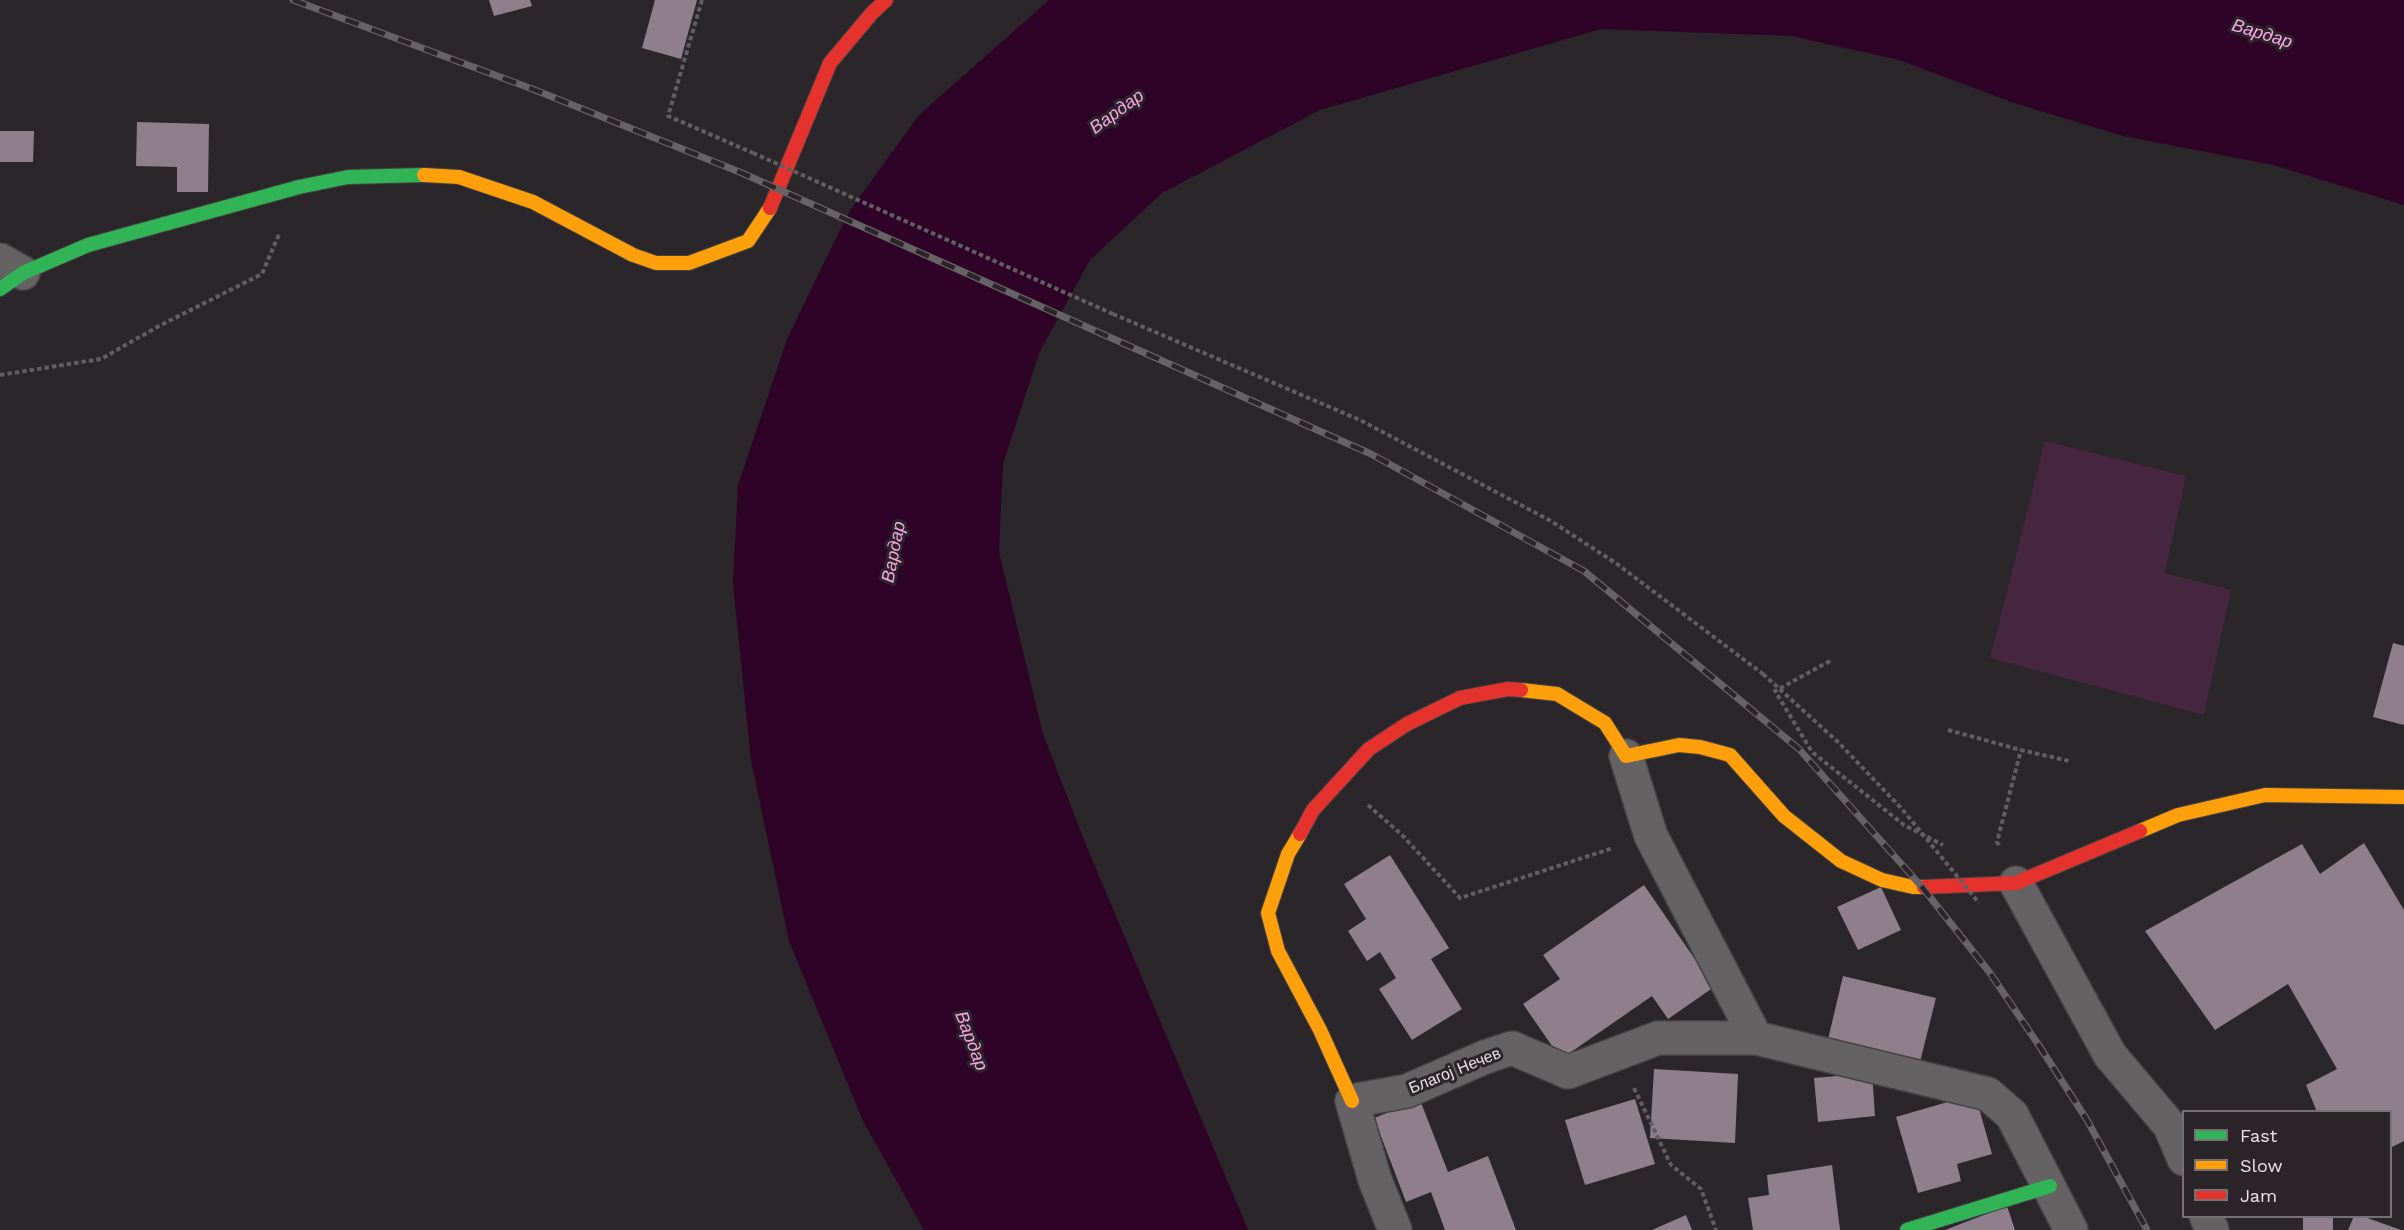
<!DOCTYPE html>
<meta charset="utf-8">
<style>
body{margin:0}
#map{position:relative;width:2404px;height:1230px;overflow:hidden;background:#2a2629;font-family:"Work Sans",sans-serif}
canvas{display:block}
.legend{position:absolute;left:2182px;top:1110px;width:210px;height:108px;box-sizing:border-box;background:#2b252a;border:2px solid #767175;margin:0;padding:8px 10px;list-style:none;font-size:18px;color:#e7e3e6}
.legend li{display:flex;align-items:center;gap:12px;height:30px}
.legend b{width:30px;border:2px solid #767175}
</style>
<div id="map">
<canvas width="2404" height="1230"></canvas>
<ul class="legend">
<li><b style="height:8px;background:#30b455"></b>Fast</li>
<li><b style="height:8px;background:#ff9f0a"></b>Slow</li>
<li><b style="height:8px;background:#e5322d"></b>Jam</li>
</ul>
</div>
<script>
const context = document.querySelector('canvas').getContext('2d');
context.lineJoin = 'round';
function fillPath(path, color) {
  context.fillStyle = color;
  context.fill(path, 'evenodd');
}
function toPath(rows) {
  const path = new Path2D();
  for (const r of rows) {
    path.moveTo(r[0], r[1]);
    for (let i = 2; i < r.length; i += 2) path.lineTo(r[i], r[i + 1]);
  }
  return path;
}
function trace(path, color, width, dash) {
  context.strokeStyle = color;
  context.lineWidth = width;
  context.lineCap = dash ? 'butt' : 'round';
  context.setLineDash(dash || []);
  context.stroke(path);
}
function drawText(font, color, halo, rows, align = 'center') {
  context.font = font + ' "Work Sans",sans-serif';
  context.lineWidth = 6;
  context.setLineDash([]);
  context.textBaseline = 'middle';
  context.strokeStyle = halo;
  context.fillStyle = color;
  for (const [text, x, y, turn = 0] of rows) {
    context.save();
    context.translate(x, y);
    context.rotate((+turn || 0) * Math.PI / 180);
    context.textAlign = isNaN(turn) ? turn : align;
    if (halo) context.strokeText(text, 0, 0);
    context.fillText(text, 0, 0);
    context.restore();
  }
}
fillPath(toPath([
 [2045,441,2186,476,2165,573,2231,590,2204,715,1990,658]
]), '#47263f');
fillPath(toPath([
 [1049,0,2404,0,2404,205,2273,165,2123,136,2014,103,1899,60,1791,36,1601,29,1320,110,1162,193,1090,260,1039,353,1003,464,999,552,1043,734,1086,845,1248,1230,924,1230,863,1121,789,941,751,760,733,584,738,485,787,339,849,212,919,115]
]), '#2f0327');
fillPath(toPath([
 [489,0,530,0,532,6,494,16],
 [655,0,697,0,681,59,642,48],
 [137,122,209,124,208,192,177,192,177,167,136,166],
 [0,131,34,131,33,162,0,162],
 [2393,643,2404,646,2404,725,2373,717],
 [2364,843,2404,910,2404,1141,2390,1148,2390,1112,2317,1112,2306,1085,2337,1069,2288,984,2215,1030,2145,931,2302,844,2320,874],
 [1390,855,1449,948,1431,959,1462,1009,1412,1040,1379,989,1396,978,1380,952,1367,961,1348,931,1366,919,1344,884],
 [1644,885,1714,987,1668,1019,1652,996,1561,1059,1523,1004,1560,979,1543,955],
 [1881,887,1901,930,1858,950,1837,907],
 [1843,976,1936,998,1918,1070,1826,1048],
 [1654,1069,1738,1074,1735,1143,1650,1138],
 [1872,1073,1875,1116,1818,1122,1814,1078],
 [1975,1094,1992,1154,1957,1164,1961,1181,1918,1193,1896,1117],
 [1635,1099,1655,1164,1585,1185,1565,1120],
 [1420,1100,1448,1172,1488,1156,1516,1230,1445,1230,1431,1192,1406,1202,1374,1118],
 [1832,1165,1840,1230,1753,1230,1748,1198,1769,1195,1767,1175],
 [2007,1206,2015,1230,1945,1230],
 [1686,1215,1692,1230,1652,1230],
 [2303,1216,2333,1216,2333,1230,2303,1230],
 [2354,1216,2362,1216,2401,1230,2348,1230]
]), '#8e7f8a');
const street = toPath([
 [0,260,23,273],
 [1626,756,1651,836,1756,1038],
 [2016,883,2110,1055,2170,1126,2184,1159],
 [2206,1216,2212,1230],
 [1395,1230,1375,1180,1352,1101,1407,1091,1485,1057,1512,1048,1568,1072,1658,1038,1756,1038,1988,1094,2012,1115,2071,1230]
]);
const fast = toPath([
 [0,289,23,273,88,245,299,187,348,177,424,175],
 [1907,1230,2050,1186]
]);
const slow = toPath([
 [424,175,459,177,533,202,633,255,656,263,689,263,748,241,770,208],
 [1521,690,1557,694,1605,723,1626,756,1679,745,1700,747,1730,755,1784,816,1841,861,1882,880,1913,887,1924,887],
 [2140,831,2178,815,2265,795,2404,797],
 [1300,834,1288,854,1268,913,1278,951,1320,1030,1352,1101]
]);
const jam = toPath([
 [770,208,830,63,872,13,886,0],
 [1300,834,1313,810,1369,749,1407,724,1460,698,1508,689,1521,690],
 [1924,887,2016,883,2140,831]
]);
trace(street, '#454244', 36);
trace(fast, '#454244', 16);
trace(slow, '#454244', 16);
trace(jam, '#454244', 16);
trace(toPath([
 [702,0,668,116,753,153],
 [1113,314,1360,420,1551,521,1617,564,1763,674],
 [0,375,101,359,159,326,262,274,280,232],
 [1830,661,1775,691,1812,752,1904,825,1943,845],
 [1948,730,2021,750,2069,761],
 [1368,805,1402,835,1460,898,1613,848],
 [1999,845,1997,842,2021,750],
 [1634,1088,1671,1165,1701,1189,1716,1230]
]), '#615e60', 4, [4.5, 3]);
trace(street, '#656264', 33);
trace(fast, '#30b455', 14);
trace(slow, '#ff9f0a', 14);
trace(jam, '#e5322d', 14);
const rail = toPath([
 [293,0,535,90,742,173,1371,454,1584,571,1799,749,1922,887,1990,973,2040,1047,2087,1120,2147,1230]
]);
trace(rail, '#666265', 7);
trace(rail, '#2b252a', 4.5, [14]);
trace(toPath([
 [753,153,1113,314],
 [1763,674,1838,742,1902,809,1979,903]
]), '#615e60', 4, [4.5, 3]);
drawText('16px', '#e7e3e6', '#2b252a', [
 ["Благој Нечев",1455,1071,-22]
]);
drawText('italic 18px', '#fba7e6', '#2b252a', [
 ["Вардар",2262,34,17],
 ["Вардар",1117,112,-36],
 ["Вардар",894,552,-79],
 ["Вардар",971,1041,69]
]);
</script>
